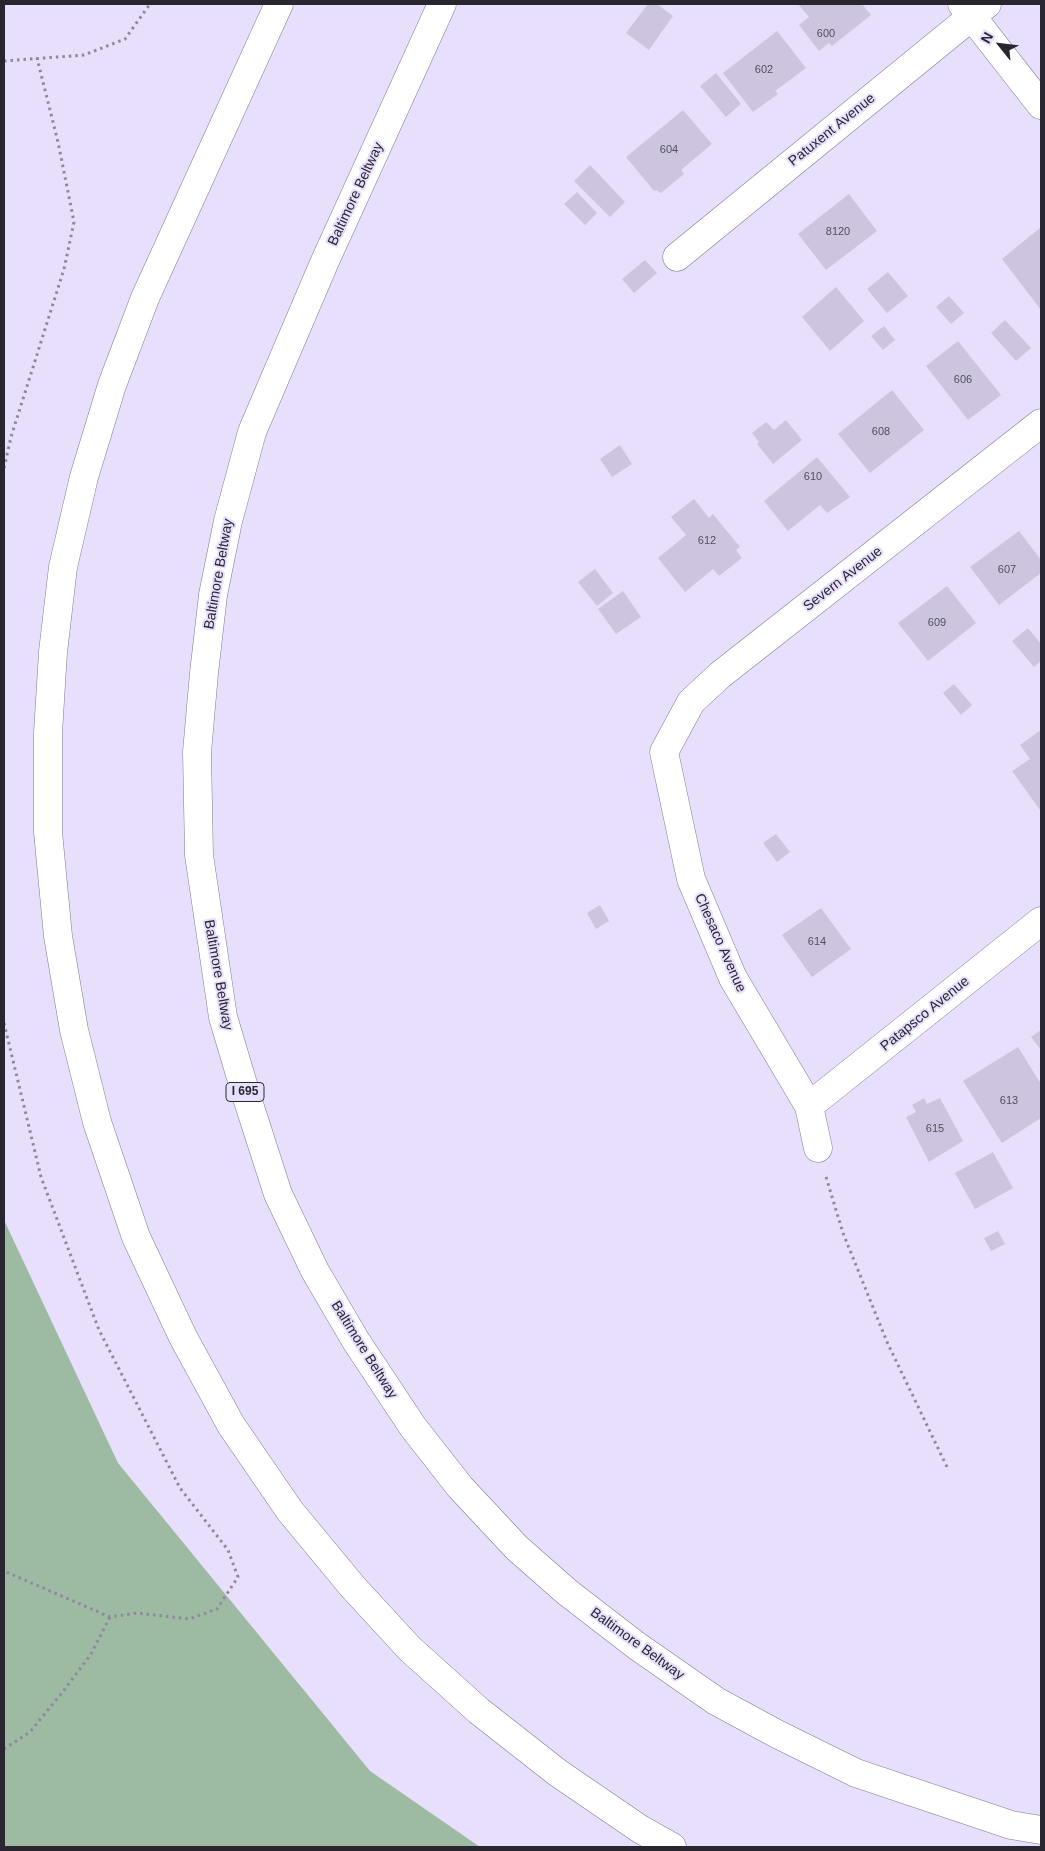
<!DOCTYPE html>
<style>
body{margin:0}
#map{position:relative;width:1045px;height:1851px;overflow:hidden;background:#e7dffb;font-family:Helvetica,sans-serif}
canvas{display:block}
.frame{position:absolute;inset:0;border:5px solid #292630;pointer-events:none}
.north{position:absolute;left:975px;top:20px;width:50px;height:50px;-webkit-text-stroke:4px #e7dffb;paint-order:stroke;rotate:299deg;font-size:14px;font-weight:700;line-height:20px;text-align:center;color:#292630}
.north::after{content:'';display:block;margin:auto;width:18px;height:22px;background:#292630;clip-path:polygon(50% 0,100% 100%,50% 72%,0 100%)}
</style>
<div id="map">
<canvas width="1045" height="1851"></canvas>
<div class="frame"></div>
<div class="north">N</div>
</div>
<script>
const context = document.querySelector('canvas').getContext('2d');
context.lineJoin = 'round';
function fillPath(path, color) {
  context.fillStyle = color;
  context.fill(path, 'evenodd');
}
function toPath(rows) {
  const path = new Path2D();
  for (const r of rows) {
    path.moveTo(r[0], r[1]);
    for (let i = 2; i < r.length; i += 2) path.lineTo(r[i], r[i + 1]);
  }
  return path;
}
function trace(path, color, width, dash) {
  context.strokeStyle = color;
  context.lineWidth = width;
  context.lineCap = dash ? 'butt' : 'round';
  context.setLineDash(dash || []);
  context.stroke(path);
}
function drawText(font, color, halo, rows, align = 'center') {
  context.font = font + ' Helvetica,sans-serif';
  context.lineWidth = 4;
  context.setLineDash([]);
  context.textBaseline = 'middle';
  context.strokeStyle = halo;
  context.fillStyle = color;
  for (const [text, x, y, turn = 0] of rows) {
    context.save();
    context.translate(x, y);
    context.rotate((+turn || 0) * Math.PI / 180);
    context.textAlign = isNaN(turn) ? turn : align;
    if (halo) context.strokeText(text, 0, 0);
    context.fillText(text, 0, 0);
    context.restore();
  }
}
fillPath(toPath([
 [4,1220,118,1463,370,1771,480,1847,4,1847]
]), '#9dbba2');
fillPath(toPath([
 [648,4,657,4,673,16,649,50,626,33],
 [798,4,862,4,871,15,832,46,829,43,819,51,799,25,809,17],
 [777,31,806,68,775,91,778,94,753,112,723,73],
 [716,73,741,104,726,117,700,86],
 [683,110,712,144,681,170,684,174,661,193,656,190,654,191,626,157],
 [590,165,625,202,610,217,574,181],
 [577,192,597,213,585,225,564,204],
 [849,194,877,231,826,270,798,234],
 [1041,227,1041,310,1002,259],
 [645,260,657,273,634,293,622,279],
 [888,272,908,296,887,313,867,289],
 [836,287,864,321,830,351,802,317],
 [949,296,964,313,951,324,936,307],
 [1005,320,1031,348,1016,361,991,333],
 [884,326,895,340,883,350,871,336],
 [958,341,1001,395,968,420,926,366],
 [892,390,924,430,870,473,838,434],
 [786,420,802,440,773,464,757,444,759,442,752,433,766,422,774,430],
 [620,445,632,464,612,477,600,459],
 [817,457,850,497,827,513,820,505,788,531,764,501],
 [694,499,709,518,713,514,740,547,736,550,742,558,719,576,713,569,685,592,658,558,686,535,671,517],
 [1019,531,1041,560,1041,573,999,605,970,567],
 [595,569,613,593,597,606,578,582],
 [947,586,976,623,928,661,898,623],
 [623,591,641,617,616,634,598,609],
 [1028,628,1041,644,1041,661,1034,667,1012,641],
 [954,684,972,705,961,715,943,693],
 [1041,730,1041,809,1040,810,1012,771,1030,759,1020,745],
 [776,834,790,852,777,862,763,843],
 [600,905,609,921,596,929,587,913],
 [821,908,851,949,812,977,782,935],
 [1041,1030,1041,1050,1031,1037],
 [1018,1047,1041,1084,1041,1118,1002,1143,963,1081],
 [924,1098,927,1104,940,1098,963,1141,929,1162,906,1117,916,1112,912,1105],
 [993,1152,1013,1188,975,1209,955,1173],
 [998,1231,1005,1244,991,1251,984,1238]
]), '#cdc5e0');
const minor = toPath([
 [962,4,1041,105],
 [677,257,987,4],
 [809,1106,1041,921],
 [818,1148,809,1106,733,978,691,879,664,752,691,702,720,675,1041,423]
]);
const highway = toPath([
 [279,4,145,298,112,385,84,477,63,567,53,652,48,733,48,832,58,936,74,1030,97,1122,136,1237,183,1337,231,1425,290,1511,352,1586,410,1649,479,1711,558,1773,640,1829,672,1847],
 [442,4,325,261,252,432,228,521,213,595,204,673,197,752,199,855,223,1017,248,1101,278,1194,315,1271,356,1341,413,1427,460,1487,517,1548,567,1592,637,1646,716,1701,777,1734,856,1773,1011,1825,1041,1830]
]);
trace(minor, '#817a92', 29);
trace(highway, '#817a92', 29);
trace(toPath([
 [4,61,84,55,125,39,150,4],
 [4,468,11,437,64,269,74,222,58,142,37,58],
 [4,1023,41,1177,99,1330,180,1488,228,1550,238,1577,217,1609,189,1619,137,1613,110,1617,4,1571],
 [826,1177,843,1233,887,1342,948,1469],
 [4,1749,30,1732,65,1689,91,1654,110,1617]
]), '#8e889c', 3, [2.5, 4]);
trace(minor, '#fff', 28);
trace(highway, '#fff', 28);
drawText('11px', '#524e5c', null, [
 ["600",826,34],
 ["602",764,70],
 ["604",669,150],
 ["8120",838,232],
 ["606",963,380],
 ["608",881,432],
 ["610",813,477],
 ["612",707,541],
 ["607",1007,570],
 ["609",937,623],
 ["614",817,942],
 ["613",1009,1101],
 ["615",935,1129]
]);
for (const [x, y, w] of [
 [245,1092,38]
]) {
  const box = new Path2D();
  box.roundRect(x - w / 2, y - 9.5, w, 19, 4);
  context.fillStyle = '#e7dffb';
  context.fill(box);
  trace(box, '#292630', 1);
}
drawText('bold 12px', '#292630', null, [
 ["I 695",245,1092]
]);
drawText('14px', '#292630', '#e7dffb', [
 ["Patuxent Avenue",832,130,-39],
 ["Baltimore Beltway",356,194,-65],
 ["Baltimore Beltway",219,574,-80],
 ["Severn Avenue",843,579,-38],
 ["Chesaco Avenue",720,943,66],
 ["Baltimore Beltway",218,975,80],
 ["Patapsco Avenue",925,1014,-39],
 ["Baltimore Beltway",364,1350,58],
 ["Baltimore Beltway",637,1644,36]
]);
</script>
